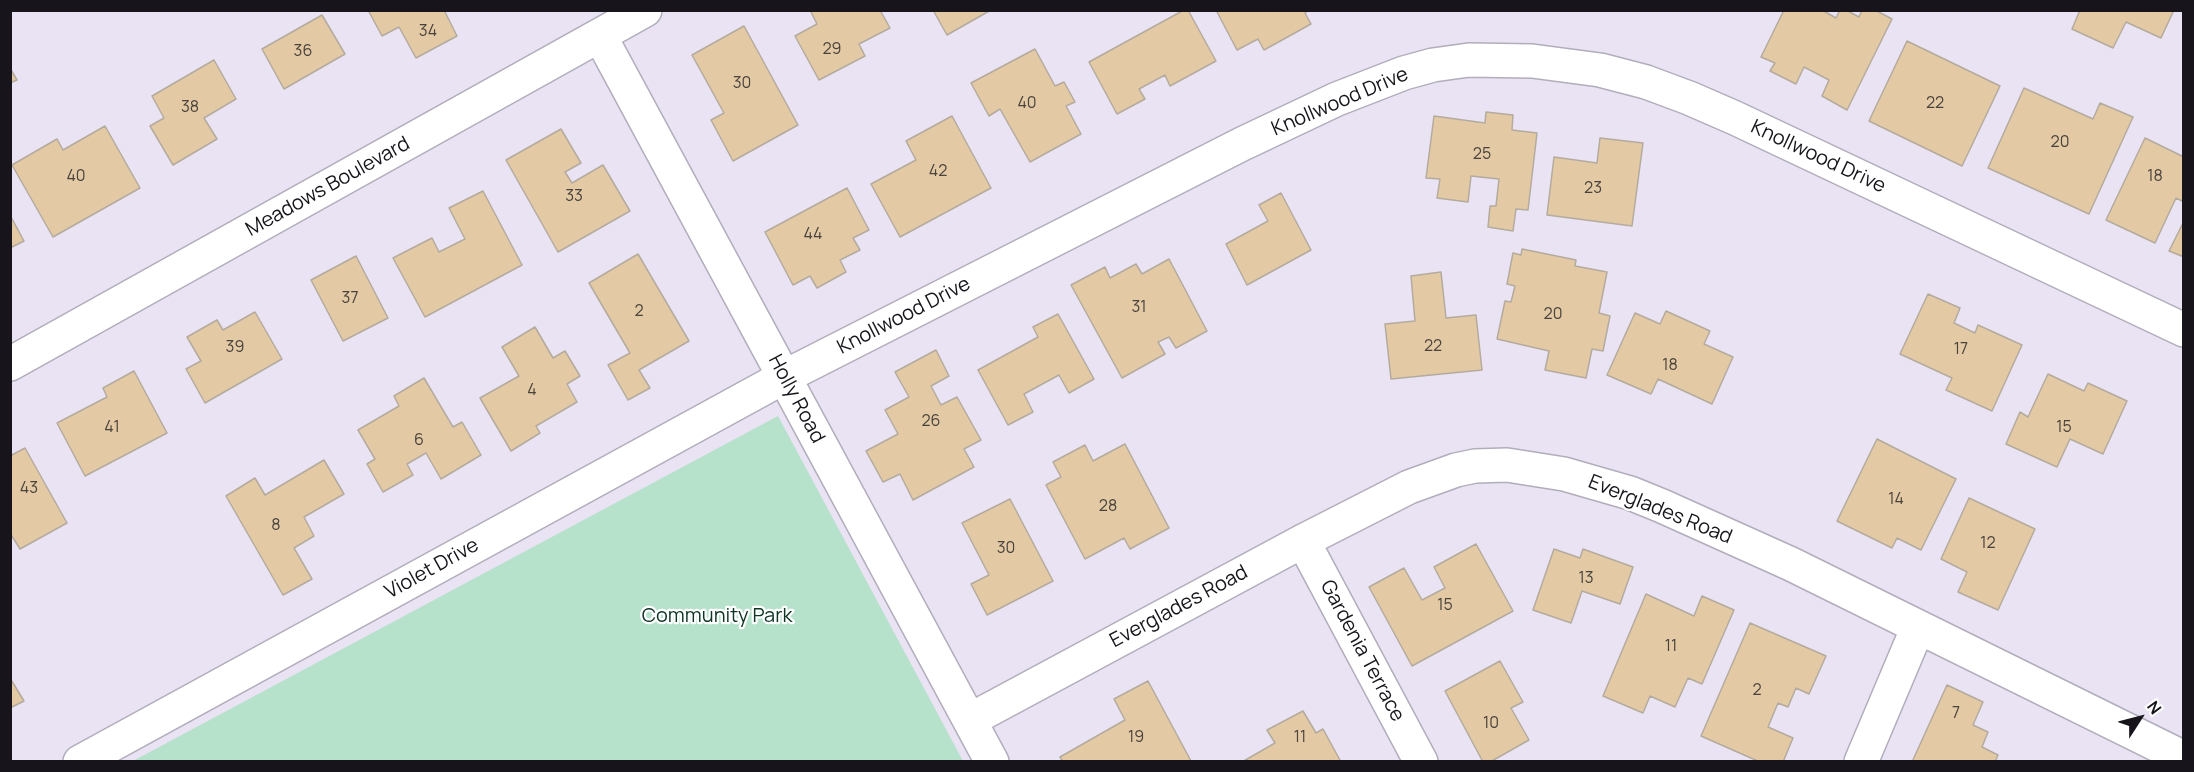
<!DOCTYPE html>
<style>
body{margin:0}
#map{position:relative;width:2194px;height:772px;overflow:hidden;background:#e9e3f3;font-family:Manrope,sans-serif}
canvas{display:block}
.frame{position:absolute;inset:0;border:12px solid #17151b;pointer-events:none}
.north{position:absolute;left:2110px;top:688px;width:60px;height:60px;-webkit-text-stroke:4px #fff;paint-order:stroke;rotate:54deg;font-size:16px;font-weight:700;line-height:24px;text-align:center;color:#17151b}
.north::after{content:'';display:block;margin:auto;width:21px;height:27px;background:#17151b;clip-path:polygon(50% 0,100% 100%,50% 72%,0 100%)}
</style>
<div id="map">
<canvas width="2194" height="772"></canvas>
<div class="frame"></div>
<div class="north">N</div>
</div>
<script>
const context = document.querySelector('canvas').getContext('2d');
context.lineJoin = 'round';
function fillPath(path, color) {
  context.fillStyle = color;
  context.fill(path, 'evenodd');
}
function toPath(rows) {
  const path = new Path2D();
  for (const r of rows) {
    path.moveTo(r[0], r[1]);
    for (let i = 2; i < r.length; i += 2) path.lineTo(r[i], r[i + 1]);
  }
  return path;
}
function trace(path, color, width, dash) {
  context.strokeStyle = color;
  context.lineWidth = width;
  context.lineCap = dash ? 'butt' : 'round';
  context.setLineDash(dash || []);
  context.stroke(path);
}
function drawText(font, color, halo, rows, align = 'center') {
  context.font = font + ' Manrope,sans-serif';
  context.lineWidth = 4.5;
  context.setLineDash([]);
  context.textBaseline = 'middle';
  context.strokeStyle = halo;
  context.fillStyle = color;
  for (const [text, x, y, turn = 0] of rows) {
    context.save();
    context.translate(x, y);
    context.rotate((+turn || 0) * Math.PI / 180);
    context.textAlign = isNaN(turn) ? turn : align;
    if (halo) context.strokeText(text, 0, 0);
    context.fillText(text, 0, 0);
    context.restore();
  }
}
fillPath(toPath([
 [778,416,963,761,133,761]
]), '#b6e1cb');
const building = toPath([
 [368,10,444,10,457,36,416,58,399,27,382,36,368,10],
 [810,10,880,10,890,28,859,44,865,56,819,80,795,36,817,24,810,10],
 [933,10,991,10,947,35,933,10],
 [1184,10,1188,10,1216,61,1170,86,1165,75,1139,89,1145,99,1117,114,1089,62,1184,10],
 [1216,10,1309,10,1305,13,1311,24,1264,50,1258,39,1237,50,1216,10],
 [1784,10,1822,10,1836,18,1840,10,1846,10,1859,17,1862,10,1875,10,1892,19,1847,110,1822,96,1829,80,1804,67,1796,84,1770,71,1775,63,1761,57,1784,10],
 [2080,10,2174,10,2161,38,2126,22,2113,48,2072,29,2080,10],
 [322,15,345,54,284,89,262,49,322,15],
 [744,26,798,125,733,161,711,120,724,113,692,55,744,26],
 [1907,41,2000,86,1962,166,1869,121,1907,41],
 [1035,49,1055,86,1064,82,1075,102,1066,106,1081,134,1030,162,1000,109,989,116,971,83,1035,49],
 [214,60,236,99,204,118,217,139,173,165,150,126,164,118,152,96,214,60],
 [10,68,17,80,10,83,10,68],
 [2024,88,2093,119,2100,103,2133,117,2089,214,1988,168,2024,88],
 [1486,112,1513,115,1512,130,1537,133,1528,210,1516,209,1513,231,1488,227,1490,206,1496,206,1499,179,1471,176,1468,202,1437,198,1440,179,1426,178,1434,116,1485,123,1486,112],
 [952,116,991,188,900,237,871,184,916,160,906,141,952,116],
 [105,126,140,188,53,237,12,165,57,139,63,150,105,126],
 [561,129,581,163,565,172,572,183,603,165,630,211,558,252,506,160,561,129],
 [1600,138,1643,143,1632,226,1547,215,1554,157,1597,163,1600,138],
 [2145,138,2184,157,2184,202,2176,198,2155,243,2106,220,2145,138],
 [847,188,869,230,853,238,860,250,840,260,846,272,817,288,810,276,793,285,765,232,847,188],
 [483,191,522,265,425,317,393,258,432,238,439,252,465,239,449,208,483,191],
 [1281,193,1311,250,1247,285,1226,244,1268,221,1259,205,1281,193],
 [10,215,24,241,10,248,10,215],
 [2184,221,2184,257,2169,251,2184,221],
 [1522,249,1576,260,1575,266,1607,272,1599,313,1610,316,1603,351,1592,349,1586,378,1545,370,1549,351,1497,339,1505,301,1511,302,1515,286,1507,284,1513,253,1521,255,1522,249],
 [638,254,689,341,639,370,650,388,628,400,608,365,630,353,589,283,638,254],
 [356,256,388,318,343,341,311,280,356,256],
 [1169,259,1207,331,1176,348,1169,337,1158,342,1165,354,1122,378,1071,285,1105,267,1110,278,1136,264,1142,274,1169,259],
 [1441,272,1446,318,1476,315,1482,370,1391,379,1385,324,1415,321,1411,276,1441,272],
 [1928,294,1960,308,1954,323,1975,333,1978,325,2022,345,1992,411,1946,390,1952,378,1900,354,1928,294],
 [1666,311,1710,331,1704,344,1733,357,1712,404,1658,379,1651,394,1607,375,1635,313,1660,324,1666,311],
 [255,312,282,359,205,403,186,369,201,361,187,337,217,320,223,330,255,312],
 [1058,314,1094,379,1069,393,1059,375,1024,394,1033,412,1008,425,978,370,1038,337,1033,327,1058,314],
 [535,327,553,358,565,351,580,376,567,384,577,402,536,426,540,433,511,451,480,398,519,376,502,347,535,327],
 [936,350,949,376,931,386,941,405,957,397,981,440,964,449,974,467,913,500,900,474,883,482,866,451,898,434,885,410,909,397,895,372,936,350],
 [134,371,167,433,85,476,57,423,107,397,103,388,134,371],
 [2048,374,2084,391,2088,383,2127,401,2103,454,2070,439,2057,467,2006,444,2020,412,2028,417,2048,374],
 [424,378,453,427,462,422,481,455,441,479,426,453,407,464,413,475,383,492,367,464,375,459,358,430,399,406,394,396,424,378],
 [1877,439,1956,479,1921,550,1897,538,1892,548,1837,521,1877,439],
 [1125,444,1169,528,1130,549,1124,538,1085,559,1046,485,1061,477,1053,462,1085,445,1093,461,1125,444],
 [25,448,67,523,20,549,10,533,10,456,25,448],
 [324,460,344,494,304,517,314,536,294,548,312,579,283,595,226,496,255,478,265,495,324,460],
 [1969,498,2035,529,1998,610,1958,592,1967,572,1941,559,1969,498],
 [1010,499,1053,581,987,615,971,584,989,575,962,523,1010,499],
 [1476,544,1513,611,1412,666,1369,587,1404,568,1422,600,1445,588,1434,567,1476,544],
 [1554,549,1580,558,1583,549,1633,567,1620,604,1582,591,1571,623,1533,610,1554,549],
 [1646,594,1694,616,1702,596,1734,610,1702,684,1688,678,1675,707,1650,696,1643,713,1603,696,1646,594],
 [1750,623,1826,656,1809,694,1796,688,1788,707,1778,703,1768,727,1793,738,1783,762,1760,762,1701,736,1750,623],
 [1500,661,1523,702,1511,708,1529,740,1490,762,1483,762,1445,691,1500,661],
 [10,678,24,701,10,708,10,678],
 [1148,681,1191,761,1063,762,1060,757,1125,720,1114,699,1148,681],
 [1947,685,1983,702,1973,725,1988,732,1982,747,1998,755,1995,762,1912,762,1947,685],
 [1303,711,1316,733,1323,729,1341,762,1242,762,1275,743,1267,730,1303,711]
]);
fillPath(building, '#e3caa4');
trace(building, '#b4ab9e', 1.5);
const street = toPath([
 [600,36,992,762],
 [1303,541,1421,762],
 [970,720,1303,541,1409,487,1456,470,1475,466,1507,465,1564,474,1630,493,1662,506,1791,564,2184,758],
 [80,762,784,377,1242,144,1337,99,1404,73,1433,65,1469,60,1532,61,1600,70,1646,82,1689,98,1735,118,2184,330],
 [1861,762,1918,627]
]);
const secondary = toPath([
 [10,364,645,10]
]);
trace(street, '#b2adbb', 36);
trace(secondary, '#b2adbb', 36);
trace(street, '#fff', 33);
trace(secondary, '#fff', 33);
drawText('16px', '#4a423d', null, [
 ["34",428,32],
 ["29",832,50],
 ["36",303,52],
 ["30",742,84],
 ["40",1027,104],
 ["22",1935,104],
 ["38",190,108],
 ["20",2060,143],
 ["25",1482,155],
 ["42",938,172],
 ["40",76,177],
 ["18",2155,177],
 ["23",1593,189],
 ["33",574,197],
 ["44",813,235],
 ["37",350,299],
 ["31",1139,308],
 ["2",639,312],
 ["20",1553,315],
 ["22",1433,347],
 ["39",235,348],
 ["17",1961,350],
 ["18",1670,366],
 ["4",532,391],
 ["26",931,422],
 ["41",112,428],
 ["15",2064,428],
 ["6",419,441],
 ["43",29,489],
 ["14",1896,500],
 ["28",1108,507],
 ["8",276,526],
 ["12",1988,544],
 ["30",1006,549],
 ["13",1586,579],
 ["15",1445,606],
 ["11",1671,647],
 ["2",1757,691],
 ["7",1956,714],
 ["10",1491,724],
 ["19",1136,738],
 ["11",1300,738]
]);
drawText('20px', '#17151b', '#fff', [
 ["Knollwood Drive",1340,102,-23],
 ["Knollwood Drive",1818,157,25],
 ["Meadows Boulevard",328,187,-29],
 ["Knollwood Drive",904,316,-27],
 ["Holly Road",796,399,62],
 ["Everglades Road",1660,510,22],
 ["Violet Drive",432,569,-29],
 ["Everglades Road",1179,607,-28],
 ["Gardenia Terrace",1362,651,62]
]);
drawText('20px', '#0d3424', '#fff', [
 ["Community Park",717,616]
]);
</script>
